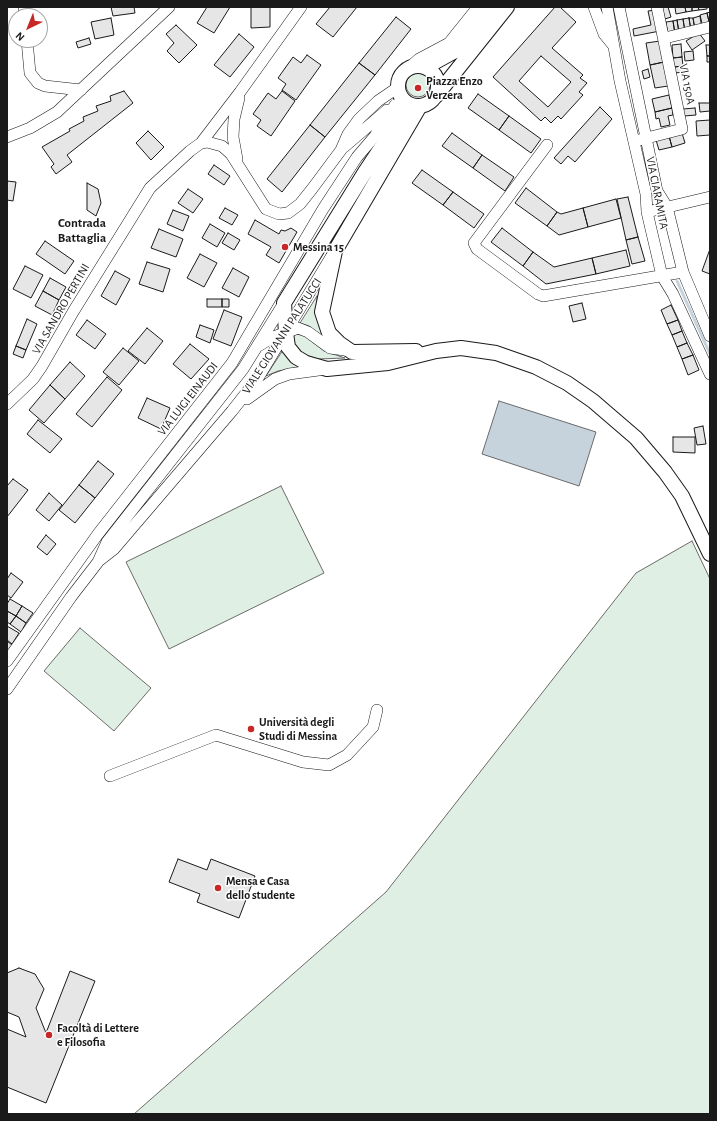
<!DOCTYPE html>
<meta charset="utf-8">
<style>
body{margin:0}
#map{position:relative;width:717px;height:1121px;overflow:hidden;background:#fff;font-family:"Alegreya Sans",sans-serif}
canvas{display:block}
.frame{position:absolute;inset:0;border:8px solid #1a1a1a;pointer-events:none}
.north{position:absolute;left:8px;top:8px;width:40px;height:40px;box-sizing:border-box;background:#fff;border:1px solid #a3a3a3;border-radius:50%;rotate:223deg;font-size:11px;font-weight:700;line-height:16px;text-align:center;color:#1a1a1a}
.north::after{content:'';display:block;margin:auto;width:14px;height:18px;background:#c62828;clip-path:polygon(50% 0,100% 100%,50% 72%,0 100%)}
</style>
<div id="map">
<canvas width="717" height="1121"></canvas>
<div class="frame"></div>
<div class="north">N</div>
</div>
<script>
const context = document.querySelector('canvas').getContext('2d');
context.lineJoin = 'round';
function fillPath(path, color) {
  context.fillStyle = color;
  context.fill(path, 'evenodd');
}
function toPath(rows) {
  const path = new Path2D();
  for (const r of rows) {
    if (r.length === 3) {
      path.moveTo(r[0] + r[2], r[1]);
      path.arc(r[0], r[1], r[2], 0, 2 * Math.PI);
      continue;
    }
    path.moveTo(r[0], r[1]);
    for (let i = 2; i < r.length; i += 2) path.lineTo(r[i], r[i + 1]);
  }
  return path;
}
function trace(path, color, width, dash) {
  context.strokeStyle = color;
  context.lineWidth = width;
  context.lineCap = dash ? 'butt' : 'round';
  context.setLineDash(dash || []);
  context.stroke(path);
}
function drawText(font, color, halo, rows, align = 'center') {
  context.font = font + ' "Alegreya Sans",sans-serif';
  context.lineWidth = 3;
  context.setLineDash([]);
  context.textBaseline = 'middle';
  context.strokeStyle = halo;
  context.fillStyle = color;
  for (const [text, x, y, turn = 0] of rows) {
    context.save();
    context.translate(x, y);
    context.rotate((+turn || 0) * Math.PI / 180);
    context.textAlign = isNaN(turn) ? turn : align;
    if (halo) context.strokeText(text, 0, 0);
    context.fillText(text, 0, 0);
    context.restore();
  }
}
const green = toPath([
 [418,85,12],
 [317,296,317,319,325,338,309,326,300,323,317,296],
 [293,334,303,335,324,351,345,358,318,359,303,354,292,343,293,334],
 [283,350,300,367,278,371,266,376,283,350],
 [281,486,324,573,169,649,126,562,281,486],
 [692,541,710,579,710,1114,134,1114,386,892,636,573,692,541],
 [80,628,151,688,114,731,44,671,80,628]
]);
fillPath(green, '#e0efe3');
trace(green, '#6a6a6a', 1);
const water = toPath([
 [499,401,596,432,579,486,482,454,499,401]
]);
fillPath(water, '#c6d2dc');
trace(water, '#6a6a6a', 1);
trace(toPath([
 [677,281,710,354]
]), '#c6d2dc', 3);
const building = toPath([
 [111,7,134,7,135,13,113,16,111,7],
 [207,7,230,7,214,33,197,23,207,7],
 [251,7,270,7,270,27,251,28,251,7],
 [330,7,357,7,333,37,316,24,330,7],
 [555,7,560,7,576,22,552,48,583,75,580,78,587,83,579,92,583,95,561,119,558,116,551,123,545,117,541,121,493,77,555,7],
 [541,56,571,82,548,107,519,81,541,56],
 [662,7,668,7,671,17,665,19,662,7],
 [675,7,685,7,686,12,676,14,675,7],
 [685,7,692,7,692,11,686,12,685,7],
 [692,7,698,7,699,10,692,11,692,7],
 [698,7,707,7,707,9,699,10,698,7],
 [656,10,660,31,634,36,633,29,651,25,648,11,656,10],
 [710,12,710,26,707,13,710,12],
 [707,13,710,26,703,28,700,15,707,13],
 [700,16,702,29,695,30,693,18,700,16],
 [396,17,411,29,375,75,359,63,396,17],
 [111,18,114,35,95,39,91,22,111,18],
 [689,18,691,31,685,32,683,19,689,18],
 [689,18,693,18,695,30,691,31,689,18],
 [683,19,685,32,679,33,677,20,683,19],
 [677,20,679,33,675,34,673,21,677,20],
 [673,21,675,34,668,35,666,22,673,21],
 [176,25,197,45,179,63,167,51,174,43,166,34,176,25],
 [699,33,705,41,692,50,686,41,699,33],
 [239,34,254,47,230,77,214,65,239,34],
 [89,38,91,44,78,48,76,42,89,38],
 [660,41,664,62,650,65,646,43,660,41],
 [681,44,682,57,673,58,672,45,681,44],
 [706,45,710,45,710,56,707,56,706,45],
 [693,51,694,60,685,61,684,52,693,51],
 [307,55,321,65,296,100,282,90,286,84,278,78,293,57,301,63,307,55],
 [707,56,710,56,710,62,707,62,707,56],
 [682,57,683,66,674,67,673,58,682,57],
 [664,62,668,86,655,88,650,65,664,62],
 [359,63,375,75,325,137,310,125,359,63],
 [683,66,684,72,675,73,674,67,683,66],
 [648,69,650,77,644,79,642,71,648,69],
 [124,91,133,103,67,155,72,162,56,174,51,167,54,164,42,147,70,131,69,129,84,121,83,117,98,111,96,106,111,101,110,96,124,91],
 [282,91,295,101,271,136,257,126,261,120,253,114,268,93,276,99,282,91],
 [478,94,509,116,499,130,468,108,478,94],
 [669,95,672,108,655,112,652,99,669,95],
 [699,103,710,103,710,111,700,112,699,103],
 [600,107,612,119,575,162,568,156,561,164,554,158,600,107],
 [672,108,673,115,668,116,670,125,661,127,659,118,656,119,655,112,672,108],
 [695,108,696,115,684,116,683,109,695,108],
 [509,116,541,139,531,153,499,130,509,116],
 [710,120,710,135,697,136,696,121,710,120],
 [310,125,325,137,282,192,267,179,310,125],
 [148,131,164,147,151,160,136,143,148,131],
 [452,133,482,155,473,168,442,146,452,133],
 [682,133,685,143,672,147,669,136,682,133],
 [669,136,672,147,659,150,656,140,669,136],
 [482,155,514,177,505,191,473,168,482,155],
 [214,165,230,176,224,185,208,174,214,165],
 [422,170,453,192,443,205,412,183,422,170],
 [7,181,16,182,13,201,7,200,7,181],
 [87,183,98,189,101,203,96,216,87,210,87,183],
 [526,188,557,212,547,226,515,203,526,188],
 [188,189,203,199,193,213,178,203,188,189],
 [453,192,484,214,474,228,443,205,453,192],
 [628,197,638,237,626,240,617,199,628,197],
 [616,199,621,218,588,227,583,208,616,199],
 [225,208,238,215,232,225,219,218,225,208],
 [583,208,588,227,559,235,547,226,557,212,561,214,583,208],
 [173,210,189,216,183,231,167,224,173,210],
 [255,220,279,234,281,230,285,231,291,228,297,232,279,263,266,255,271,247,248,234,255,220],
 [210,224,225,233,217,247,202,238,210,224],
 [502,228,533,252,523,266,491,242,502,228],
 [159,229,183,239,176,257,151,248,159,229],
 [228,233,240,240,234,250,222,243,228,233],
 [638,237,645,261,632,264,626,240,638,237],
 [45,241,74,261,65,274,36,254,45,241],
 [710,249,710,274,702,271,710,249],
 [626,250,630,266,596,274,592,258,626,250],
 [533,252,554,267,592,258,596,274,546,284,523,266,533,252],
 [200,254,217,263,204,287,187,278,200,254],
 [147,262,170,269,163,292,139,284,147,262],
 [25,266,43,275,31,298,13,289,25,266],
 [233,268,249,277,239,297,222,288,233,268],
 [115,271,130,279,116,305,101,296,115,271],
 [50,278,66,287,59,300,43,291,50,278],
 [43,291,59,300,52,315,35,306,43,291],
 [207,299,222,299,222,307,207,307,207,299],
 [222,299,229,299,229,307,222,307,222,299],
 [582,303,586,319,573,322,569,306,582,303],
 [671,305,678,320,667,324,661,310,671,305],
 [224,310,242,317,231,346,213,339,224,310],
 [27,319,37,324,26,350,16,346,27,319],
 [87,320,106,334,95,349,76,335,87,320],
 [678,320,682,331,672,335,667,324,678,320],
 [200,325,214,330,210,343,196,337,200,325],
 [147,328,163,341,145,364,128,351,147,328],
 [682,331,687,343,677,347,672,335,682,331],
 [687,343,693,355,682,359,677,347,687,343],
 [190,344,209,359,191,379,173,364,190,344],
 [16,346,26,350,23,358,13,354,16,346],
 [123,348,139,361,119,385,103,372,123,348],
 [693,355,699,370,688,375,682,359,693,355],
 [70,362,85,376,65,399,50,385,70,362],
 [107,377,122,390,92,427,76,414,107,377],
 [50,385,65,399,44,423,29,410,50,385],
 [147,398,170,408,161,429,138,418,147,398],
 [38,420,62,439,50,453,27,434,38,420],
 [703,426,706,444,697,445,694,428,703,426],
 [673,437,695,437,695,453,673,452,673,437],
 [98,461,114,474,95,498,79,485,98,461],
 [13,479,28,490,7,517,7,486,13,479],
 [79,485,95,498,75,523,59,510,79,485],
 [49,493,62,505,49,521,36,510,49,493],
 [46,535,56,544,47,555,37,547,46,535],
 [11,573,23,582,11,598,7,595,7,579,11,573],
 [10,599,22,606,16,616,7,611,7,604,10,599],
 [22,606,33,613,26,623,16,616,22,606],
 [7,611,16,616,10,624,7,622,7,611],
 [16,616,26,623,21,632,10,624,16,616],
 [7,626,19,633,12,644,7,640,7,626],
 [7,641,12,645,7,652,7,641],
 [178,859,207,870,211,859,255,876,239,918,197,902,200,894,169,882,178,859],
 [19,968,35,974,44,989,36,1008,46,1033,70,971,95,981,46,1103,7,1087,7,1029,26,1037,19,1017,7,1012,7,973,19,968]
]);
fillPath(building, '#e6e6e6');
trace(building, '#1a1a1a', 1);
const minor = toPath([
 [24,7,25,16],
 [594,7,604,34,613,45],
 [607,7,620,81,646,194,647,212,662,276,673,294,710,374],
 [619,7,657,191,667,207,683,272,710,336],
 [665,38,710,27],
 [27,40,30,73,38,83,45,86,81,90],
 [411,66,419,59,449,43,478,7],
 [7,137,30,128,57,112,169,7],
 [639,140,682,129,657,7],
 [201,143,240,92,301,7],
 [547,145,474,243,477,249,538,294,543,296,683,272],
 [344,147,387,110],
 [237,159,233,137,234,119,239,98],
 [647,212,710,197],
 [260,345,271,338,298,328,308,332,330,348,352,351],
 [247,399,275,379,289,374,326,369],
 [7,404,33,379,42,366,73,312,150,188,190,151,201,143,207,142,222,146,231,154,266,209,279,214,288,213,300,204,312,189,341,150,348,134,359,119,378,101,397,88],
 [100,560,114,549,232,411,258,378,331,257],
 [7,661,98,534,232,363,323,209,357,157,375,136,395,105],
 [7,689,71,597,98,562,107,542,243,369,284,303],
 [110,776,216,735,303,762,329,765,347,755,373,727,377,710]
]);
const major = toPath([
 [418,86,20],
 [426,67,455,51,491,7],
 [436,96,507,7],
 [406,102,399,121,365,172,284,303,286,333,288,347,296,357,306,363,327,369,388,363,436,351,461,348,496,353,536,367,567,383,593,401,636,438,665,472,682,496,710,554],
 [416,351,352,352,339,343,329,333,322,312,335,251,420,106]
]);
trace(minor, '#1a1a1a', 12);
trace(major, '#1a1a1a', 16);
trace(minor, '#fff', 11);
trace(major, '#fff', 14);
for (const [x, y, r, color] of [
 [418,88,4,"#c62828"],
 [285,247,4,"#c62828"],
 [251,729,4,"#c62828"],
 [218,888,4,"#c62828"],
 [49,1035,4,"#c62828"]
]) {
  const dot = new Path2D();
  dot.arc(x, y, r, 0, 2 * Math.PI);
  context.fillStyle = color;
  context.fill(dot);
  trace(dot, '#fff', 1.5);
}
drawText('bold 12px', '#1a1a1a', '#fff', [
 ["Piazza Enzo",426,81],
 ["Verzera",426,95],
 ["Messina 15",293,247],
 ["Università degli",259,722],
 ["Studi di Messina",259,736],
 ["Mensa e Casa",226,881],
 ["dello studente",226,895],
 ["Facoltà di Lettere",57,1028],
 ["e Filosofia",57,1042]
], 'left');
drawText('12px', '#1a1a1a', '#fff', [
 ["VIA 150A",687,84,79],
 ["VIA CIARAMITA",657,193,79],
 ["VIA SANDRO PERTINI",61,309,-60],
 ["VIALE GIOVANNI PALATUCCI",282,336,-57],
 ["VIA LUIGI EINAUDI",188,399,-52]
]);
drawText('bold 13px', '#1a1a1a', '#fff', [
 ["Contrada",82,223],
 ["Battaglia",82,238]
]);
</script>
